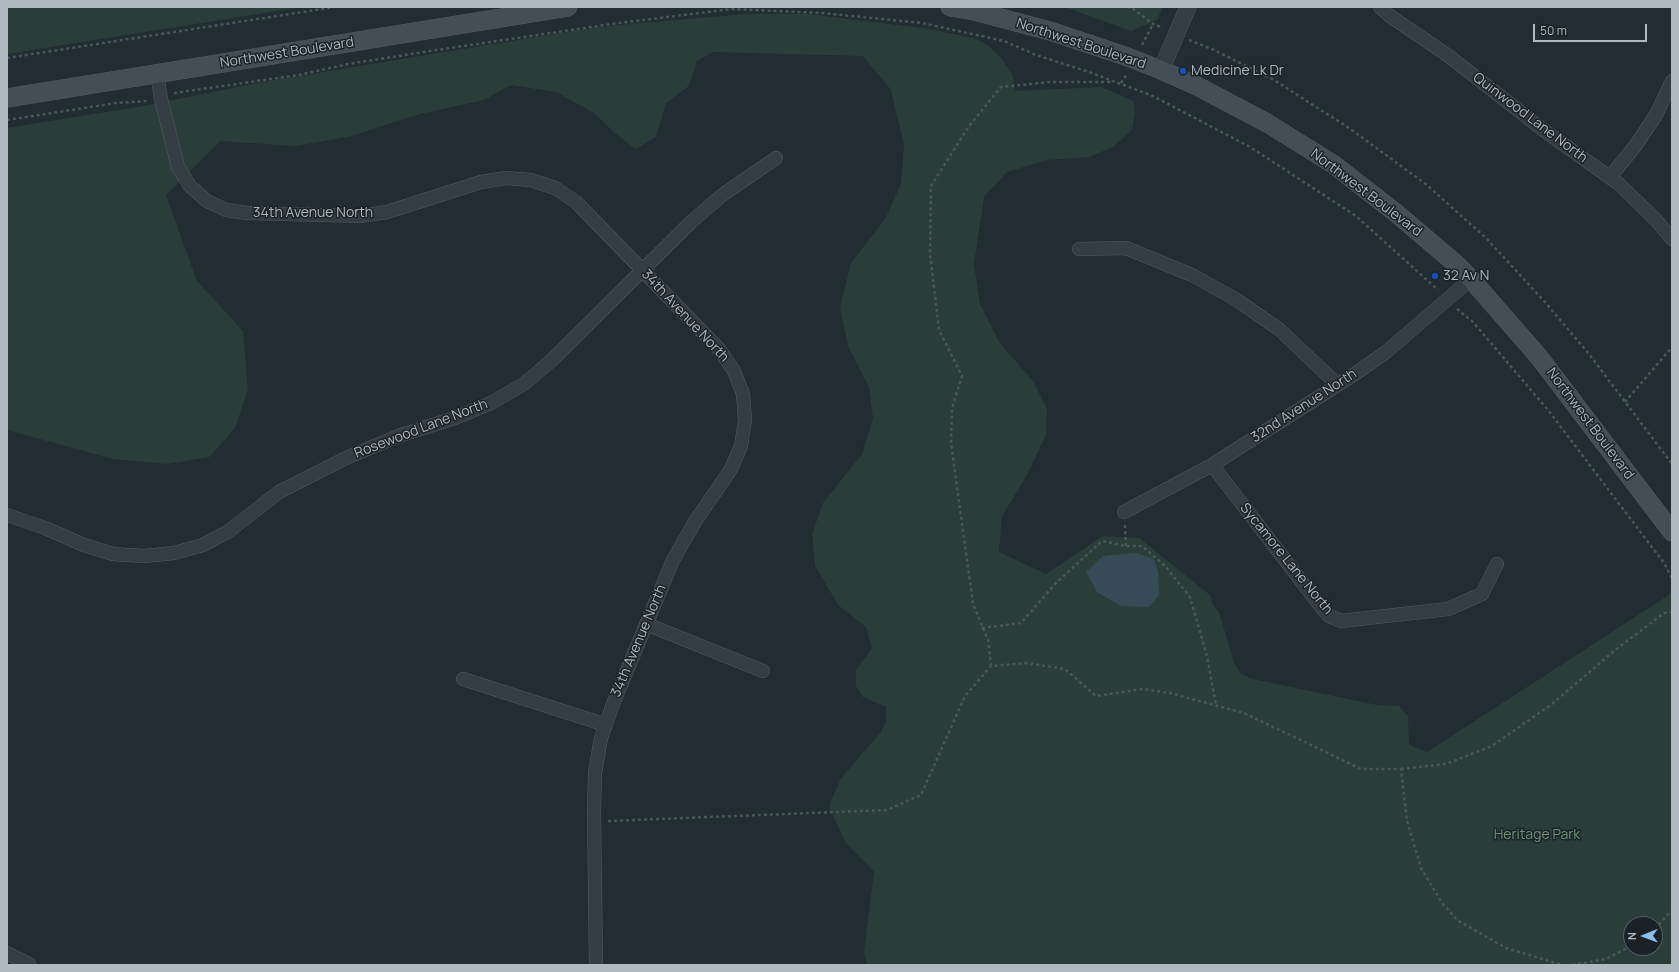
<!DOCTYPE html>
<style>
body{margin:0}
#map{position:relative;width:1679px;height:972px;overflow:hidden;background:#222c33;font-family:Manrope,sans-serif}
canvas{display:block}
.frame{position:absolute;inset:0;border:8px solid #afb9c0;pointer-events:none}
.north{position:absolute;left:1623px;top:916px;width:40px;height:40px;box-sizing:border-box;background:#1a2228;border:1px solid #565e65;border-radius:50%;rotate:269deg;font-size:11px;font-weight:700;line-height:16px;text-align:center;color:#afb9c0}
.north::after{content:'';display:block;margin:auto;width:14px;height:18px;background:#8cc0e8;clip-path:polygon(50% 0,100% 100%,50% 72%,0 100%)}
.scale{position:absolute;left:1533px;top:24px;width:114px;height:18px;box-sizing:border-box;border:2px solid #afb9c0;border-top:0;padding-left:5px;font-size:12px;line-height:14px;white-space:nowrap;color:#afb9c0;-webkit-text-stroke:3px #1a2228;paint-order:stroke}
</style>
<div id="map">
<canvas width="1679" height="972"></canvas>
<div class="frame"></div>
<div class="north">N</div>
<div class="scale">50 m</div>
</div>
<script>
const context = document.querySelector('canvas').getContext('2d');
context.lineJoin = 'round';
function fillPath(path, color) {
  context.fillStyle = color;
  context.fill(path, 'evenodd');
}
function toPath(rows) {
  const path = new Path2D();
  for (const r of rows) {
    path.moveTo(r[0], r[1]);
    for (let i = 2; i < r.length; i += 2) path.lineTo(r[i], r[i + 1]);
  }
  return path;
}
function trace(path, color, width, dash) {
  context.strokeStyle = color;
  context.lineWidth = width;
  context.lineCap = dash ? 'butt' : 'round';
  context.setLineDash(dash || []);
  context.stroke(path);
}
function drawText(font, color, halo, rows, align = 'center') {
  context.font = font + ' Manrope,sans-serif';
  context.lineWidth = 3;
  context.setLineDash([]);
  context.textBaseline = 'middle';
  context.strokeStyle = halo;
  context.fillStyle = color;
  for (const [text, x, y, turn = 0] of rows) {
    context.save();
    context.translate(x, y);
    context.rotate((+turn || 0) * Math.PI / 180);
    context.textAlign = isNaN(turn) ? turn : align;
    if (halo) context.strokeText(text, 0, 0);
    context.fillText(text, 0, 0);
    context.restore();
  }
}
fillPath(toPath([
 [7,7,302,7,7,54],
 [1065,7,1163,7,1157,20,1131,31],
 [745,14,808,14,930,29,977,39,989,46,1003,60,1013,76,1015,91,1101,87,1134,101,1135,113,1132,130,1113,147,1089,157,1047,160,1007,172,984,197,974,264,980,304,999,342,1033,381,1047,409,1046,435,1027,475,1002,516,999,552,1046,574,1103,536,1139,538,1210,595,1213,605,1219,612,1235,665,1241,674,1253,679,1377,705,1399,706,1408,716,1409,745,1427,752,1672,593,1672,965,867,965,864,951,874,872,845,842,829,806,841,778,881,732,886,721,886,707,863,697,856,686,856,670,872,648,866,627,838,605,815,565,812,534,823,503,862,454,873,419,869,387,848,346,840,307,851,263,885,219,901,184,904,145,891,90,863,56,713,52,697,61,689,86,666,103,656,137,636,149,617,135,594,113,556,92,511,85,484,100,420,114,348,137,295,146,220,141,166,195,197,281,243,331,248,390,235,428,209,457,167,464,113,459,7,430,7,128,143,106,257,83,596,27],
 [1631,924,1655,924,1655,948,1631,948]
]), '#2a3d39');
fillPath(toPath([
 [1136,553,1154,559,1158,572,1159,595,1149,607,1121,606,1097,592,1086,572,1103,556]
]), '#374b57');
const minor = toPath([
 [1380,7,1390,16,1450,57,1542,129,1619,184,1656,220,1672,239],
 [157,74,161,99,178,167,190,186,207,201,226,210,247,213,360,216,387,212,481,182,506,178,531,180,555,188,576,202,719,349,734,371,743,394,745,420,741,446,731,469,696,520,673,560,613,704,601,738,595,773,594,810,596,965],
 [1610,177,1636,145,1656,115,1672,81],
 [1079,249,1126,248,1192,275,1237,300,1280,330,1338,385],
 [1212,465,1322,608,1329,616,1341,621,1448,609,1482,594,1497,564],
 [1124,512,1212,465,1355,374,1386,352,1471,279],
 [7,515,45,528,84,545,113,554,144,556,174,553,203,545,229,531,279,492,348,457,401,435,455,418,491,403,524,384,553,359,691,222,721,196,776,158],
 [646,624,763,671],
 [463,679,606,725],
 [7,953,29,964]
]);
const tertiary = toPath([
 [1161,70,1188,7]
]);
const secondary = toPath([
 [950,7,974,11,1050,31,1125,56,1161,70,1197,86,1267,123,1333,164,1396,213,1456,264,1471,279,1539,357,1672,532],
 [7,98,568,7]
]);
trace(minor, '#525b61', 14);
trace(tertiary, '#525b61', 17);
trace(secondary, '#525b61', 19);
trace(toPath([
 [1127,7,1132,8,1153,24,1163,28],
 [1189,40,1214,50,1274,80,1349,128,1427,185,1486,238,1544,301,1589,354,1672,464],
 [1142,45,1153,24],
 [7,58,335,7],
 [1121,83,1127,74],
 [174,93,299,75,348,64,430,51,611,24,732,9,822,13,922,23,1004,41,1036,55,1089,72,1153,96,1250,147,1356,216,1438,290],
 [7,120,116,103,148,101],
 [1457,309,1473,322,1548,410,1664,563,1672,578],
 [1625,402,1672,347],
 [1125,525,1126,546],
 [982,628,1021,623,1055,584,1102,541,1126,546,1142,546,1165,566,1190,597,1207,656,1216,705],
 [991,666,988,640,973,604,951,443,952,408,962,376,939,330,930,254,931,186,969,126,1001,87,1050,82,1110,82],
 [1401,769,1446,764,1492,746,1552,704,1614,651,1664,613,1672,612],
 [608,821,887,810,921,795,965,696,991,666,1026,663,1065,669,1096,696,1143,689,1170,693,1244,713,1361,769,1401,769,1407,821,1421,868,1442,903,1457,920,1506,948,1562,965],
 [1655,929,1672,910],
 [1572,965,1606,959,1631,946]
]), '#485757', 2.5, [3, 3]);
trace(minor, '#353d44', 13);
trace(tertiary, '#353d44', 16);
trace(secondary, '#434e56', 18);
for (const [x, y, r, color] of [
 [1183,71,4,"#1a4fb4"],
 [1435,276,4,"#1a4fb4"]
]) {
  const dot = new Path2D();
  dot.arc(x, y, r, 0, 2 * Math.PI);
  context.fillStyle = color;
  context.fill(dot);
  trace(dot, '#1a2228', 1.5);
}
drawText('14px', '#afb9c0', '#1a2228', [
 ["Northwest Boulevard",1081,44,18],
 ["Northwest Boulevard",287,53,-9],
 ["Quinwood Lane North",1530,118,37],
 ["Northwest Boulevard",1366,193,37],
 ["34th Avenue North",313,213],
 ["34th Avenue North",685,316,47],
 ["32nd Avenue North",1304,406,-33],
 ["Northwest Boulevard",1590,424,53],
 ["Rosewood Lane North",421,429,-21],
 ["Sycamore Lane North",1286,559,51],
 ["34th Avenue North",639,641,-67]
]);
drawText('14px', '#afb9c0', '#1a2228', [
 ["Medicine Lk Dr",1191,71],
 ["32 Av N",1443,276]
], 'left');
drawText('14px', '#719373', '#1a2228', [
 ["Heritage Park",1537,835]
]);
</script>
